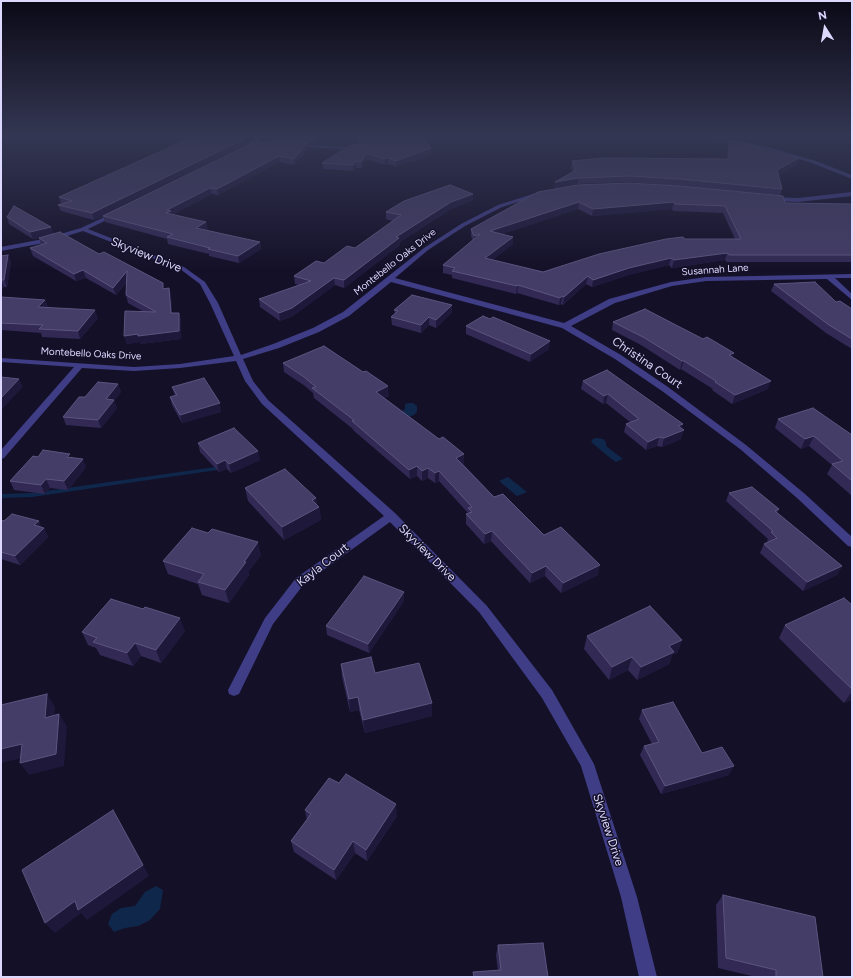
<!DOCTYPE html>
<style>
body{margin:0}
#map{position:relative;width:853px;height:978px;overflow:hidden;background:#141028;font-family:Figtree,sans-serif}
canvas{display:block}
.frame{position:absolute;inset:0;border:2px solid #dcd8fe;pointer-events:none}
.north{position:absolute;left:805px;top:8px;width:40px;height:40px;-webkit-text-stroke:3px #141028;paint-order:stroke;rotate:349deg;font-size:11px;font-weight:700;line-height:16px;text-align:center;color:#dcd8fe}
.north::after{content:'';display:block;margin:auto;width:14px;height:18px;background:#dcd8fe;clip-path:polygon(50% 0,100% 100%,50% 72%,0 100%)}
</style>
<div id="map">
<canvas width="853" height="978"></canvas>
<div class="frame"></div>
<div class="north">N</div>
</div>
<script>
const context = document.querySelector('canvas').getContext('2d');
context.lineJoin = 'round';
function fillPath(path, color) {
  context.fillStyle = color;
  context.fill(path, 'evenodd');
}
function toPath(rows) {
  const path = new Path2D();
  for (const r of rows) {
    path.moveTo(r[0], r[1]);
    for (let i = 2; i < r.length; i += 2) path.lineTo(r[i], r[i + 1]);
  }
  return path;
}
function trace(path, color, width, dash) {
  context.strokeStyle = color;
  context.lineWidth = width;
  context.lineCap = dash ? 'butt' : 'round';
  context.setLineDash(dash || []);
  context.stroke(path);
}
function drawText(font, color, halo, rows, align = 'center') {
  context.font = font + ' Figtree,sans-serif';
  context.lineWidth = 3;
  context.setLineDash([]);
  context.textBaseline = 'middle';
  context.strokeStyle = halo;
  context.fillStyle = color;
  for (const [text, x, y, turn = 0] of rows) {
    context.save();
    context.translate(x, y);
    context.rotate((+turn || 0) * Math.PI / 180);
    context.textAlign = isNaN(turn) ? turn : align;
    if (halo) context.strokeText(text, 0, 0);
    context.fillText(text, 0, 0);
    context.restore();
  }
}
fillPath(toPath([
 [409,403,413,403,417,406,417,412,414,415,408,417,402,411,405,409,405,404],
 [596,438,603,439,606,442,606,446,623,459,616,462,609,457,591,442,593,439],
 [508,477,527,492,517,496,499,481],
 [156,886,163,890,160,909,150,920,138,926,125,928,114,932,108,924,112,914,121,908,135,906,145,892]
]), '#10274c');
fillPath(toPath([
 [222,466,225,468,224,469,32,497,1,498,1,494,32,493,222,466]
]), '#10274c');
fillPath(toPath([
 [258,135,263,135,258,141,359,148,361,149,359,150,255,144,248,150,244,150,244,148,258,135],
 [700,135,709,135,772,148,816,161,852,175,852,179,812,163,769,150,700,135],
 [539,192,542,194,541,195,502,207,465,226,428,250,395,278,564,323,609,299,671,282,706,277,852,274,852,278,835,278,852,294,852,300,827,279,706,281,672,286,615,303,571,326,621,355,668,387,746,445,805,494,852,537,852,547,848,546,797,498,740,449,662,391,615,359,562,328,391,282,349,316,319,332,279,348,243,359,253,381,268,400,395,513,487,606,552,690,594,764,637,897,657,977,639,977,621,897,581,766,542,698,479,612,390,522,304,584,273,624,239,694,234,696,229,694,228,690,265,618,296,578,384,516,262,404,245,381,236,361,180,368,134,371,82,368,4,458,1,459,1,450,74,367,1,362,1,358,134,367,180,364,234,356,210,303,200,284,180,269,83,231,44,243,1,251,1,247,43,239,81,228,113,213,117,213,117,215,88,229,184,267,205,282,218,303,241,355,273,344,313,328,343,312,424,248,461,224,498,205,539,192],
 [852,192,852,196,798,202,770,201,767,199,770,197,798,198,852,192]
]), '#3f3d85');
fillPath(toPath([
 [278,135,321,135,313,143,308,143,309,148,294,165,280,162,218,195,212,194,172,215,208,229,206,230,260,242,261,249,239,263,209,256,209,254,168,244,167,239,105,222,103,216,94,220,61,211,58,205,61,204,59,197,235,138,245,145,113,210,269,143,279,141],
 [358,140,431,148,431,155,396,167,388,164,385,165,367,159,361,168,356,168,353,171,323,169,322,163,358,145],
 [730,141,799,158,797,165,778,175,782,189,780,196,678,186,628,182,577,184,554,189,555,182,573,172,571,168,572,161,727,159,728,147],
 [538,192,785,203,852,204,852,262,727,262,725,260,672,268,669,265,628,275,592,287,586,284,563,305,561,304,559,305,517,293,516,294,452,278,452,275,443,273,443,265,473,241,471,236,471,229],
 [578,209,592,216,672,209,673,211,723,213,735,239,685,239,543,272,492,260,513,244,513,237,502,234],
 [473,200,451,209,400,242,400,245,344,288,335,285,293,316,280,321,260,307,259,299,299,285,295,284,294,276,324,263,355,248,393,221,386,219,386,212],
 [7,217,54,234,99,254,164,289,169,288,171,296,172,313,179,313,181,321,181,339,140,344,140,342,127,344,124,336,144,312,128,303,126,295,127,282,116,295,86,278,76,281,33,256,30,248,41,245,39,238,33,239,9,224],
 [8,255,11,262,7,287,4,287,1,291,1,256],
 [774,284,836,302,852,309,852,349,826,333,771,291],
 [1,297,45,300,48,307,98,318,80,339,42,337,41,333,1,330],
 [452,305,452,312,436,328,429,325,421,333,392,325,391,317,395,314,394,310],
 [490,319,549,349,530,362,466,334,466,326],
 [613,322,733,357,768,389,732,404,712,390,713,389,681,369,680,370,641,345,612,330],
 [283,363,389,396,384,398,439,439,464,454,464,464,463,464,494,497,598,575,561,593,545,576,530,583,491,541,484,544,466,524,466,514,468,513,439,481,435,483,428,478,422,481,417,476,410,479,353,430,353,429,314,398,313,393,305,386,284,372],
 [583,381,682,429,681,439,662,447,657,446,646,450,624,432,626,424,630,422,606,403,603,404,581,389],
 [118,384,121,392,114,401,117,408,101,428,66,425,63,417,85,397],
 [172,387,221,412,182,423,172,405,170,397,175,396],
 [778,419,852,435,852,496,827,474,832,465,809,446,801,449,775,428],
 [198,443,260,460,231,473,227,469,219,472,200,452],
 [38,457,71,457,86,467,68,490,50,488,45,494,14,490,10,481],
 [245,488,316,498,317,505,319,507,321,520,284,540,248,501],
 [729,493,779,509,777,513,842,566,837,575,803,591,760,553,764,544,768,542,767,541,768,539,726,501],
 [1,520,44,528,48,537,20,565,1,559],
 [261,555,248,572,249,575,229,603,202,595,198,584,168,574,163,561],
 [404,601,369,653,327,635,326,626],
 [852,605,852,699,844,703,779,638,785,625],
 [185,631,161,663,141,656,133,666,100,655,96,648,88,645,82,632],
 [587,636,682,640,677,653,672,655,669,664,637,680,628,670,609,680,584,649],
 [341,664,375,673,432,716,365,733,359,710,350,712,342,677],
 [642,710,702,753,729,775,661,794,640,755,644,746,652,744,639,719],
 [305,810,397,816,367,861,355,853,336,880,294,852,291,841,307,820],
 [723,895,823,977,756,977,718,968,716,905],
 [498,945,548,977,473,977,473,972,498,971,496,955]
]), '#322a55');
fillPath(toPath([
 [231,135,237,135,230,143,229,137],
 [315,135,321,135,313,143,313,137],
 [244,139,245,145,94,220,92,213],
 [308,142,309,148,294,165,294,159],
 [431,148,431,155,396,167,396,161],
 [367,153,367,159,361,168,361,162],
 [279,156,280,162,218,195,217,189],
 [388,158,388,164,385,165,384,159],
 [799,158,797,165,775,177,777,170],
 [355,161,356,168,353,171,353,165],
 [578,178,577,184,554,189,555,182],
 [210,188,212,194,172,215,166,213,167,210],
 [473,194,473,200,451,209,400,242,400,245,344,288,344,280,396,237,451,202],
 [579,202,578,209,490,238,490,231],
 [674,202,672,209,592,216,593,209],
 [206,222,208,229,198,235,196,228],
 [51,227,54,234,33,239,30,232],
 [480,234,474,243,474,236],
 [513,237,513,244,485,266,485,258],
 [260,242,261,249,239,263,238,256],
 [727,253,725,260,672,268,674,260],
 [8,255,11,262,7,287,4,280],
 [671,258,669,265,628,275,592,287,593,280,629,268],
 [83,270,86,278,76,281,74,274],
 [127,271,129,279,116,295,113,288],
 [588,276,586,284,563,305,564,297],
 [334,278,335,285,293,316,280,321,279,313],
 [1,280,4,287,1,291],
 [518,285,517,293,516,294,517,286],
 [169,288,171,296,173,321,171,313],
 [562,296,561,304,559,305,560,298],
 [45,300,48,307,38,307],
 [452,305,452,312,436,328,436,320],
 [95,310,98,318,80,339,78,331],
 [179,313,181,321,181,339,140,344,140,342,127,344,124,336,138,334],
 [429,317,429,325,421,333,421,325],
 [550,341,549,349,530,362,531,354],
 [734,353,731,361,729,355],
 [682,361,684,361,681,369,680,370],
 [19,379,23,387,1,410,1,398],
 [771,381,768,389,732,404,735,395],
 [118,384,121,392,114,401,117,408,101,428,98,420,106,399],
 [388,386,389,396,377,401,376,392],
 [608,394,606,403,603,404,604,396],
 [220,403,221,412,182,423,180,415],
 [683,424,681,431,684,430,681,439,662,447,664,438,678,426],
 [814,436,809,446,801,449,805,439],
 [659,437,657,446,646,450,648,442],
 [258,451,260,460,231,473,229,464],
 [464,454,464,464,456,468,456,458],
 [83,459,86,467,68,490,64,481],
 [225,460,227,469,219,472,217,464],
 [417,466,417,476,410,479,409,470],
 [428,468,428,478,422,481,422,471],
 [439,471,439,481,435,483,435,473],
 [46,479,50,488,45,494,41,485],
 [316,498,317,508,319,507,321,520,284,540,282,527,312,500],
 [39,521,43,530,44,528,48,537,20,565,15,556,34,525],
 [492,531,491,541,484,544,485,534],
 [258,542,261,555,248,572,249,575,229,603,225,590,244,562],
 [600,565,598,575,561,593,563,583],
 [546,566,545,576,530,583,532,573],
 [842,566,837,575,803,591,807,582],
 [404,592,404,601,369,653,368,644],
 [180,618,185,631,161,663,156,650],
 [682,640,677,653,672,655,669,664,637,680,641,667,669,646],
 [135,643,141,656,133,666,127,653],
 [632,657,628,670,609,680,612,667],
 [852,691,852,699,844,703],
 [47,694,55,707,53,730,45,718],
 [358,697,359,710,350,712,349,699],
 [432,703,432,716,365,733,363,720],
 [59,714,67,726,64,766,29,775,20,763],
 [22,744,31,756,1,763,1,749],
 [734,766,729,775,661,794,665,786],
 [396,804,397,816,367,861,366,850],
 [113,810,120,822,149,876,87,920,81,913,55,933,45,923],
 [353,841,355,853,336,880,334,870]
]), '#1e183b');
const building = toPath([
 [197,135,231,135,229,137,244,139,92,213,58,205,72,201,59,197,197,135],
 [279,135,315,135,313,137,279,135],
 [366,135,421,135,431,148,396,161,388,158,384,159,367,153,361,162,355,161,353,165,322,163,351,145,365,144,365,142,358,140,366,135],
 [272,140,308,142,294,159,279,156,217,189,210,188,167,210,171,211,166,213,206,222,196,228,260,242,238,256,208,249,210,248,167,237,173,234,103,216,248,145,253,141,269,143,272,140],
 [730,141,758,147,757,148,799,158,777,170,782,189,680,179,629,176,578,178,555,182,576,170,572,161,603,158,728,159,730,141],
 [629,183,679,186,783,196,785,203,852,204,852,255,729,255,727,253,674,260,671,258,629,268,593,280,588,276,564,297,562,296,560,298,518,285,517,286,452,271,455,268,443,265,480,234,474,236,471,229,538,192,578,185,629,183],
 [579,202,593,209,674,202,675,204,725,206,741,239,685,239,683,237,666,239,599,254,543,272,485,258,513,237,490,231,579,202],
 [450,185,473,194,451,202,396,237,399,238,344,280,334,278,292,308,279,313,259,299,311,281,294,276,316,261,324,263,347,246,355,248,401,215,386,212,404,201,450,185],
 [14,206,51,227,30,232,7,217,14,206],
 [60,232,99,254,104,252,163,283,163,289,169,288,171,313,179,313,179,331,138,336,138,334,124,336,125,311,156,312,126,295,127,271,113,288,83,270,74,274,30,248,47,243,39,238,60,232],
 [8,255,4,280,1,280,1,256,8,255],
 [815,282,836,302,840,301,852,309,852,339,829,325,774,284,815,282],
 [412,295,452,305,436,320,429,317,421,325,391,317,398,311,394,310,412,295],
 [1,297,45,300,38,307,95,310,78,331,39,329,43,325,1,323,1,297],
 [645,309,703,339,707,337,734,353,729,355,771,381,735,395,715,382,716,381,684,361,682,361,643,337,613,322,645,309],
 [483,316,490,319,493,317,550,341,531,354,466,326,483,316],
 [324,346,363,372,366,371,388,386,376,392,439,439,443,437,464,454,456,458,494,497,503,494,544,535,561,527,600,565,563,583,546,566,532,573,492,531,485,534,466,514,472,512,468,508,472,507,439,471,435,473,428,468,422,471,417,466,409,470,352,421,354,420,312,388,316,387,304,377,283,363,324,346],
 [607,370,683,424,678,426,684,430,664,438,659,437,648,442,626,424,639,419,608,394,604,396,583,381,607,370],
 [1,377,19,379,1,398,1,377],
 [204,378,220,403,180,415,170,397,177,395,172,387,204,378],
 [98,382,118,384,106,399,114,400,98,420,63,417,79,397,85,397,98,382],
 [813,408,852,435,852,481,832,464,843,461,814,436,805,439,778,419,813,408],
 [234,428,258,451,229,464,225,460,217,464,198,443,234,428],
 [43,450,70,454,67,457,83,459,64,481,46,479,41,485,10,481,33,456,38,457,43,450],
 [285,469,316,498,312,500,319,507,282,527,245,488,285,469],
 [752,487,779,509,775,511,842,566,807,582,764,544,777,538,771,532,773,531,729,493,752,487],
 [12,514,39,521,34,525,44,528,15,556,1,552,1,520,4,521,12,514],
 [192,528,208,533,212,529,258,542,244,562,246,562,225,590,198,582,204,574,163,561,192,528],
 [364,576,404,592,368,644,326,626,364,576],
 [844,598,852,605,852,689,785,625,844,598],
 [111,599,143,609,145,607,180,618,156,650,135,643,127,653,93,642,97,638,82,632,111,599],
 [650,606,682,640,669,646,674,652,641,667,632,657,612,667,587,636,650,606],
 [371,657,375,673,419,663,432,703,363,720,358,697,349,699,341,664,371,657],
 [47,694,45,718,59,714,56,754,20,763,22,744,1,749,1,705,47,694],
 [673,702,702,753,722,747,734,766,665,786,644,746,659,742,642,710,673,702],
 [346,774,396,804,366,850,353,841,334,870,291,841,311,814,305,810,329,778,339,783,346,774],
 [113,810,143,865,78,910,75,901,45,923,22,870,113,810],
 [723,895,815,917,823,977,776,977,776,970,726,958,723,895],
 [543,943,548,977,474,977,473,972,501,970,498,945,543,943]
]);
fillPath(building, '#443d67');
trace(building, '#5c557f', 1);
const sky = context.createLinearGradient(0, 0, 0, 272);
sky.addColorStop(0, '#0b0916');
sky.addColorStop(0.5, '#343753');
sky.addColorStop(1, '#34375300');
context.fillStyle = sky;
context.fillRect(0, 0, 853, 272);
drawText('10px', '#dcd8fe', '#141028', [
 ["Montebello Oaks Drive",395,262,-38],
 ["Susannah Lane",715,270,-4],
 ["Montebello Oaks Drive",91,354,3]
]);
drawText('12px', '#dcd8fe', '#141028', [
 ["Skyview Drive",146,255,22],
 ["Christina Court",647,363,34],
 ["Skyview Drive",427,553,45],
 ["Kayla Court",323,565,-38],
 ["Skyview Drive",608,830,72]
]);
</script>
